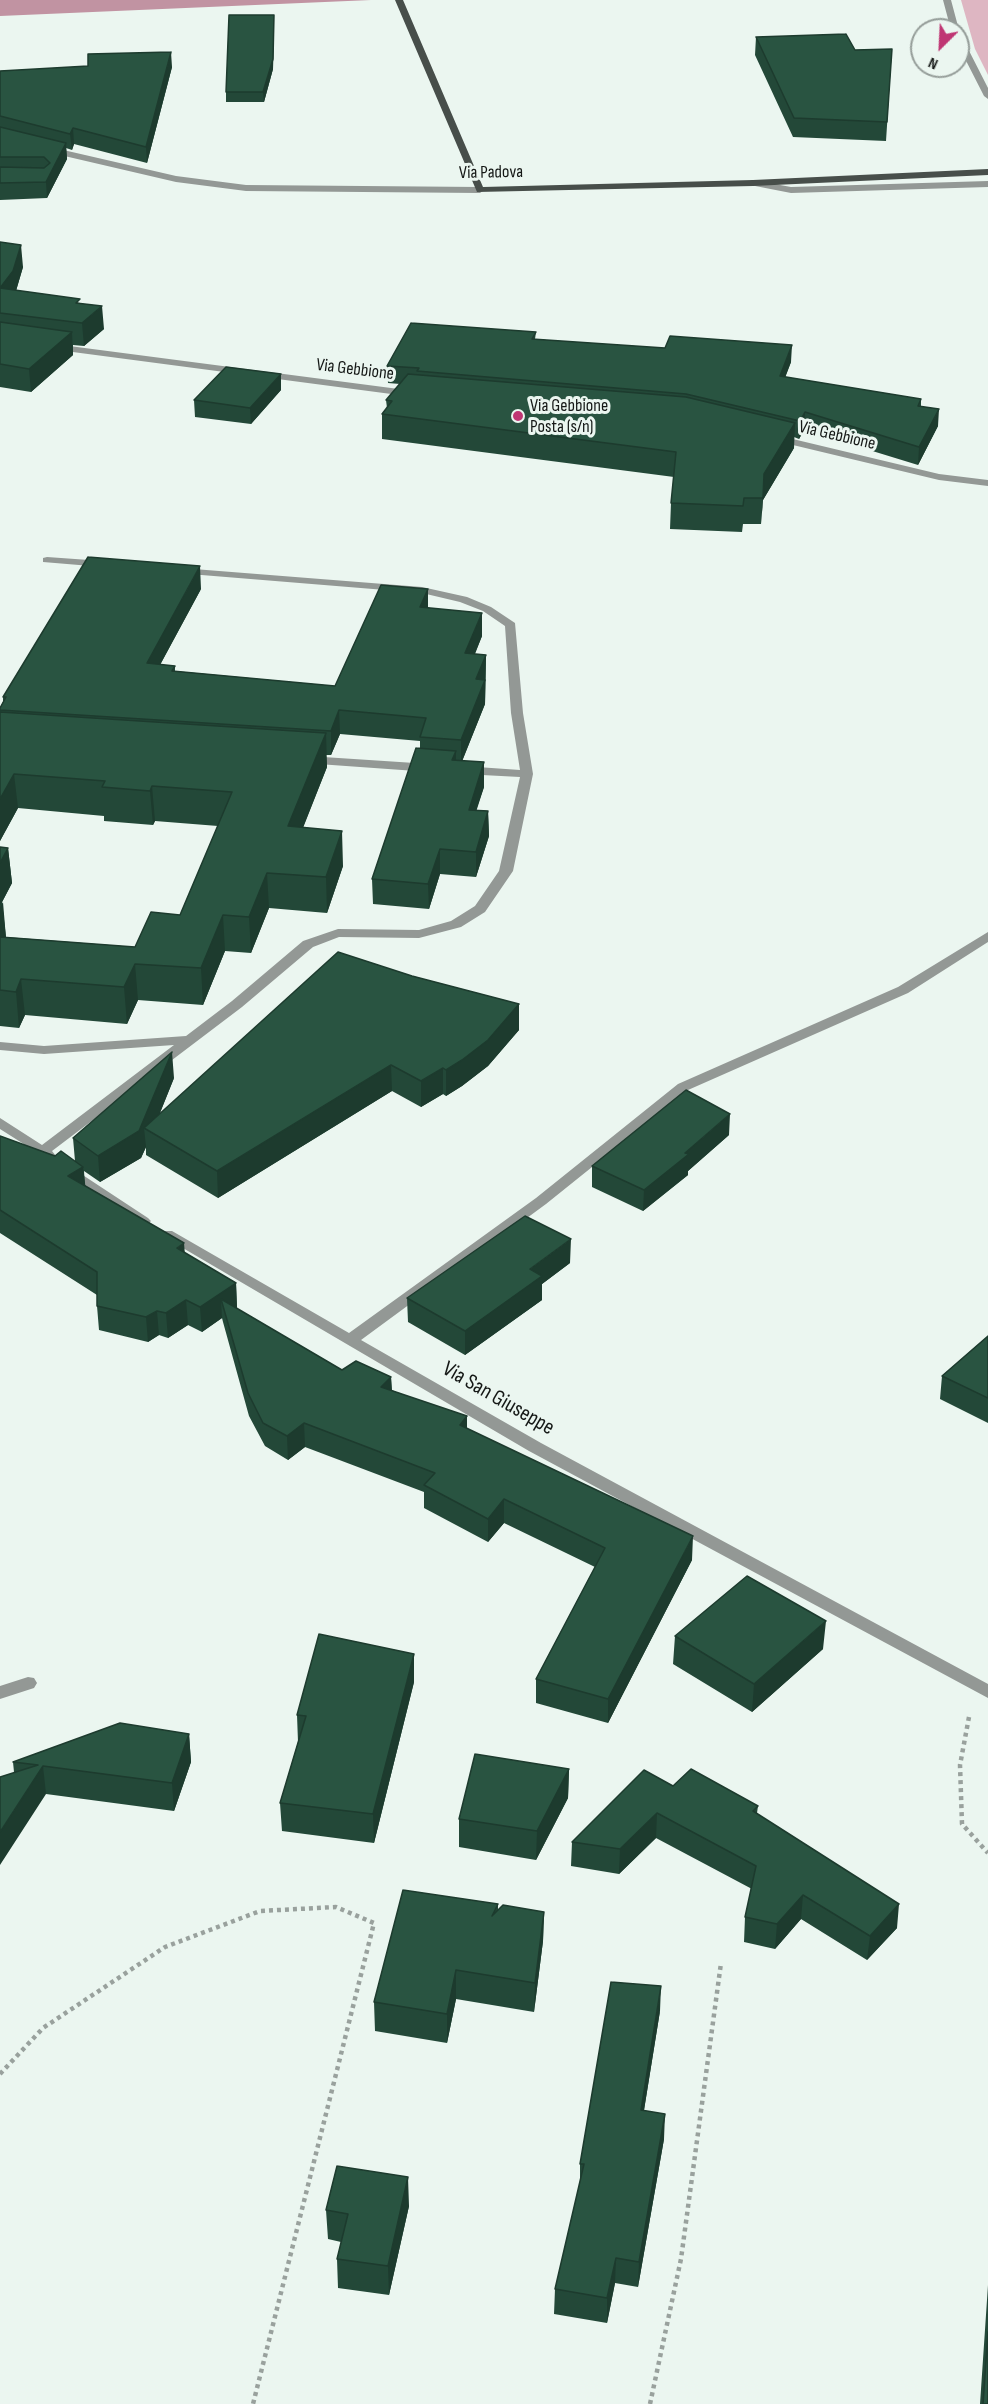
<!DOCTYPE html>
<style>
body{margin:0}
#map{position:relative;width:988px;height:2404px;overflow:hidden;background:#ebf6f0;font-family:"Sofia Sans Condensed",sans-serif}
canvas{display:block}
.north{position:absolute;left:910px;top:18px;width:60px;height:60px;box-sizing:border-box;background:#ebf6f0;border:2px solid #959d99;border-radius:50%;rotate:204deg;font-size:16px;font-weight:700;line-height:24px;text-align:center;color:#151816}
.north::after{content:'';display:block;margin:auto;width:21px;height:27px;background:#bf3673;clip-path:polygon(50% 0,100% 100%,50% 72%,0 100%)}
</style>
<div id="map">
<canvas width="988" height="2404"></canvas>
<div class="north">N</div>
</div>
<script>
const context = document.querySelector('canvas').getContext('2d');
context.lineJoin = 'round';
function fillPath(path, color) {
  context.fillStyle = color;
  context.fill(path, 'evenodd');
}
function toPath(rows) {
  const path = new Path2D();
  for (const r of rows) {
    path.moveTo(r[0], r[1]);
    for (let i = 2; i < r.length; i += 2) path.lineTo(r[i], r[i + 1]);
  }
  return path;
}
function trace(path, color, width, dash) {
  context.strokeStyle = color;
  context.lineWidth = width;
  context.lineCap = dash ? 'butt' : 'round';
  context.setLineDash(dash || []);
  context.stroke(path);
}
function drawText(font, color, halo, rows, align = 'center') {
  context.font = font + ' "Sofia Sans Condensed",sans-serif';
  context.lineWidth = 6;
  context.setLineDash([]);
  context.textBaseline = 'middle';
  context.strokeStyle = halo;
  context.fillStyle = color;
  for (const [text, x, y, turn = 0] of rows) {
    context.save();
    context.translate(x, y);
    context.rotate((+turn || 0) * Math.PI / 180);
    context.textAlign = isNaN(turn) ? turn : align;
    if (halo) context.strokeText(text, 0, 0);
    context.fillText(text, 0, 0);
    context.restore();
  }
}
fillPath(toPath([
 [961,0,988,0,988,75,975,49]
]), '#deb6c2');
fillPath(toPath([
 [0,0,371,0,0,16]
]), '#c193a2');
trace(toPath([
 [969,1717,960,1765,962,1824,988,1853],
 [0,2074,43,2028,165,1947,260,1911,336,1907,374,1923,253,2404],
 [650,2404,681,2259,721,1963]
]), '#99a19d', 4.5, [4, 4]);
fillPath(toPath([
 [943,0,951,0,959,30,958,31,951,30,943,0],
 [958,35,962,37,988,88,988,99,984,96,958,45,958,35],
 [46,146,176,176,246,185,480,187,484,190,480,193,246,191,176,182,43,151,42,149,46,146],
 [753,180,791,187,988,181,988,187,791,193,750,185,750,181,753,180],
 [54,344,414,391,419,394,414,397,50,349,50,345,54,344],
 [776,435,939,474,988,480,988,486,939,480,772,440,771,438,776,435],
 [47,557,103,561,109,564,103,567,43,562,43,558,47,557],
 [181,568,422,587,467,597,491,607,515,623,523,713,533,774,513,871,485,912,461,927,419,938,339,937,313,947,242,1007,52,1151,56,1156,49,1160,0,1129,0,1118,42,1145,174,1045,44,1054,0,1050,0,1042,44,1046,186,1036,232,1001,303,941,338,929,419,930,451,921,475,906,499,871,520,777,463,774,457,770,463,766,520,770,511,713,505,626,483,611,460,602,422,593,177,573,175,571,181,568],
 [308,756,430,764,436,768,430,772,304,763,302,760,308,756],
 [988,932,988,942,908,993,688,1090,546,1204,361,1340,541,1443,988,1684,988,1698,529,1451,159,1234,162,1231,172,1231,349,1333,536,1198,678,1084,898,987,988,932],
 [69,1166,148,1218,151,1221,148,1224,138,1224,64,1173,62,1170,69,1166],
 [28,1677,34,1678,37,1683,34,1688,0,1699,0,1686,28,1677]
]), '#939895');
fillPath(toPath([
 [395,0,403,0,483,187,753,180,988,169,988,175,753,186,477,192,395,0]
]), '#474e4a');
fillPath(toPath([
 [274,15,273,69,264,102,226,102,226,92],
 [756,37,855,50,892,49,886,141,793,137,755,55],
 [172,67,147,163,74,144,72,150,66,148,67,159,47,198,0,200,0,71],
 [0,242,23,267,16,291,80,303,104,329,84,346,73,345,73,355,31,392,0,387],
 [536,332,535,339,791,362,785,377,921,399,921,406,938,426,918,465,804,430,799,439,794,437,794,448,763,500,761,524,743,524,742,532,670,529,671,503,674,477,382,439,382,414,387,408,386,400,400,384,388,383,387,366],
 [281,390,251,424,195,417,194,400],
 [201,589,160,665,175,666,175,671,335,686,428,608,482,636,475,654,486,655,485,704,462,761,484,787,476,810,488,811,489,836,476,877,440,874,429,909,373,904,372,879,420,749,420,741,340,734,331,755,326,755,327,767,303,827,343,866,327,913,269,908,251,953,225,951,203,1005,138,1000,127,1024,25,1015,19,1028,0,1026,0,847,8,848,12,883,2,902,6,937,135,947,180,915,218,826,155,821,153,825,104,821,104,816,18,808,0,841,0,708,3,702,3,697],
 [412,976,519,1004,519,1030,488,1066,462,1086,446,1096,443,1094,421,1107,392,1091,218,1198,146,1155,146,1147,141,1158,100,1182,84,1171,85,1186,185,1253,236,1283,237,1308,236,1308,342,1370,391,1377,392,1390,467,1429,692,1560,608,1723,536,1703,536,1679,595,1567,504,1523,488,1542,424,1508,424,1492,305,1447,288,1460,265,1446,249,1416,223,1322,222,1318,202,1332,188,1325,168,1338,159,1335,148,1342,99,1330,97,1306,97,1295,0,1233,0,1136,55,1156,75,1161,73,1138,174,1078,159,1115],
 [729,1135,688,1171,688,1175,643,1211,592,1187,592,1166],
 [570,1263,542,1284,542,1300,465,1355,408,1322,407,1298],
 [988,1336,988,1423,940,1399,942,1376],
 [675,1636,823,1649,752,1712,673,1664],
 [414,1682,374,1843,282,1831,280,1803,298,1742,297,1715],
 [189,1734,191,1762,174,1811,46,1794,14,1772,13,1762],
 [569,1769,568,1798,536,1860,459,1847,459,1819],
 [673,1786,758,1806,757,1813,897,1928,867,1960,801,1919,775,1949,744,1942,745,1917,752,1889,656,1838,619,1874,571,1866,572,1842],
 [498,1904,498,1910,544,1912,543,1941,534,2012,456,1999,447,2043,375,2031,374,2002],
 [660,2011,644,2110,664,2139,638,2287,615,2283,607,2323,554,2314,555,2289,580,2182,580,2164],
 [409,2206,389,2295,338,2288,337,2259,341,2242,328,2239,326,2210],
 [988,2285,988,2404,980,2404]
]), '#234838');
fillPath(toPath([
 [274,15,273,69,264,102,263,92],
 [171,52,172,67,147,163,146,147],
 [73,128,74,144,72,150,70,134],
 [66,143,67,159,47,198,46,182],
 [21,245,23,267,15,294,0,288],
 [102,306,104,329,84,346,82,323],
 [72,332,73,355,31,392,29,369],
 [792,345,791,362,779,394,780,376],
 [281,374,281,390,251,424,250,408],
 [939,409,938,426,918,465,919,447],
 [805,412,804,430,799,439,800,421],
 [795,423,794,448,763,500,761,524,764,474],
 [200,566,201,589,148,687,147,663],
 [428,589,428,612,420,607],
 [482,613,482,636,465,677,465,653],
 [486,655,485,704,461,764,461,740,476,679],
 [339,710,340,734,331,755,331,731],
 [326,733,327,767,290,861,288,826],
 [456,751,456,775,452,760],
 [484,762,484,787,469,834,469,810],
 [14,774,18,808,0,841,0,799],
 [152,786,155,821,153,825,150,791],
 [488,811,489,836,476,877,476,852],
 [342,831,343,866,327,913,326,877],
 [8,848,12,883,0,906,0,863],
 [440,849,440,874,429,909,428,884],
 [267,873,269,908,251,953,249,917],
 [3,902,6,938,0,950,0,907],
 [223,915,225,951,203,1005,201,968],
 [135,964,138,1000,127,1024,124,987],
 [21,979,25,1015,19,1028,16,992],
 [519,1004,519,1030,488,1066,462,1086,446,1096,446,1070],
 [172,1052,174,1078,152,1133,144,1128,146,1147,141,1158,100,1182,98,1156],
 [391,1065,392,1091,218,1198,217,1171],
 [443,1068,443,1094,421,1107,421,1081],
 [730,1114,729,1135,688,1171,688,1175,643,1211,644,1190,685,1153],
 [83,1167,86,1191,68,1176],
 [571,1239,570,1263,542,1284,542,1300,465,1355,465,1331,530,1269],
 [184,1243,186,1267,177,1248],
 [236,1283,237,1308,226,1315,221,1299,222,1318,202,1332,200,1307],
 [186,1300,188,1325,168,1338,166,1313],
 [157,1311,159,1335,148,1342,146,1317],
 [391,1377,392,1400,381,1387],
 [467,1416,467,1440,460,1425],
 [304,1423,305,1447,288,1460,287,1436],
 [504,1499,504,1523,488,1542,488,1519],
 [693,1536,692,1560,608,1723,608,1699],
 [826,1621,823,1649,752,1712,754,1684],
 [414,1654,414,1682,374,1843,373,1814],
 [189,1734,191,1762,174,1811,172,1783],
 [43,1766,46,1794,0,1865,0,1832],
 [569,1769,568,1798,536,1860,537,1831],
 [657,1813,656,1838,619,1874,620,1849],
 [803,1895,801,1919,775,1949,777,1924],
 [899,1904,897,1928,867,1960,870,1936],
 [544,1912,543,1941,534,2012,535,1983],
 [456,1970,456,1999,447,2043,447,2014],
 [661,1986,660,2011,640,2135,641,2110],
 [665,2114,664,2139,638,2287,639,2262],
 [408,2177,409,2206,389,2295,388,2266],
 [616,2258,615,2283,607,2323,607,2298]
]), '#1d3b2e');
const building = toPath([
 [229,15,274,15,273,59,263,92,226,92,229,15],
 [846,34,855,50,892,49,887,122,794,118,756,37,846,34],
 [171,52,146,147,73,128,70,134,0,116,0,71,88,66,88,54,171,52],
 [0,127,66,143,46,182,0,183,0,167,44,168,50,163,44,157,0,157,0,127],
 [0,242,21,245,13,271,0,288,80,299,76,303,102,306,82,323,0,313,0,242],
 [0,322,72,332,29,369,0,364,0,322],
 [411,323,536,332,532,339,665,348,670,336,792,345,780,376,921,399,918,406,939,409,919,447,805,412,800,421,686,394,417,371,419,368,387,366,411,323],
 [226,367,281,374,250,408,194,400,226,367],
 [408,374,686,397,795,423,764,474,763,498,744,498,743,506,671,503,676,452,382,414,392,401,386,400,408,374],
 [88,557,200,566,147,663,175,666,172,671,335,686,381,585,428,589,420,607,482,613,465,653,486,655,476,679,485,680,461,740,420,737,426,718,339,710,331,731,0,710,0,708,6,697,3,697,88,557],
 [0,712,326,733,288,826,342,831,326,877,267,873,249,917,223,915,201,968,135,964,124,987,21,979,16,992,0,990,0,937,135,947,151,912,180,915,232,792,152,786,150,791,102,787,105,781,14,774,0,799,0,712],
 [416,748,456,751,452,760,484,762,469,810,488,811,476,852,440,849,428,884,372,879,416,748],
 [0,847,8,848,0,863,0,847],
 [338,952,412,976,519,1004,488,1040,462,1060,446,1070,443,1068,421,1081,391,1065,217,1171,144,1128,338,952],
 [172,1052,139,1131,98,1156,73,1138,172,1052],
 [686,1090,730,1114,685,1153,689,1154,644,1190,592,1166,686,1090],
 [0,1136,55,1156,61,1151,83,1167,68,1176,184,1243,177,1248,236,1283,200,1307,186,1300,166,1313,157,1311,146,1317,97,1306,97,1272,0,1210,0,1136],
 [525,1216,571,1239,530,1269,542,1276,465,1331,407,1298,525,1216],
 [221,1299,342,1370,356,1361,391,1377,381,1387,467,1416,460,1425,693,1536,608,1699,536,1679,605,1548,504,1499,488,1519,424,1485,435,1473,304,1423,287,1436,263,1423,248,1393,221,1299],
 [988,1336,988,1398,942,1376,988,1336],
 [747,1576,826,1621,754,1684,675,1636,747,1576],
 [319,1634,414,1654,373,1814,280,1803,306,1716,297,1715,319,1634],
 [120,1723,189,1734,172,1783,43,1766,0,1832,0,1777,38,1765,13,1762,120,1723],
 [475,1754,569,1769,537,1831,459,1819,475,1754],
 [691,1769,758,1806,753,1811,899,1904,870,1936,803,1895,777,1924,745,1917,756,1866,657,1813,620,1849,572,1842,644,1770,673,1786,691,1769],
 [403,1890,498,1904,492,1916,503,1905,544,1912,535,1983,456,1970,447,2014,374,2002,403,1890],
 [611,1982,661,1986,641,2110,665,2114,639,2262,616,2258,607,2298,555,2289,584,2164,580,2164,611,1982],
 [337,2166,408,2177,388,2266,337,2259,348,2214,326,2210,337,2166],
 [988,2332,988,2404,983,2404,988,2332]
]);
fillPath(building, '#295441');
trace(building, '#1d3b2e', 1.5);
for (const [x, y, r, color] of [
 [518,416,6,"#bf3673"]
]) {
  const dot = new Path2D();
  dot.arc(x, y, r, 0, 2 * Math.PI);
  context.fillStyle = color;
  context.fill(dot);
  trace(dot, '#ebf6f0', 2);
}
drawText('18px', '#151816', '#ebf6f0', [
 ["Via Padova",491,173,-1],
 ["Via Gebbione",355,370,7],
 ["Via Gebbione",837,436,13]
]);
drawText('18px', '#151816', '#ebf6f0', [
 ["Via Gebbione",530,406],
 ["Posta (s/n)",530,427]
], 'left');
drawText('22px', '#151816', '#ebf6f0', [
 ["Via San Giuseppe",498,1399,30]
]);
</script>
